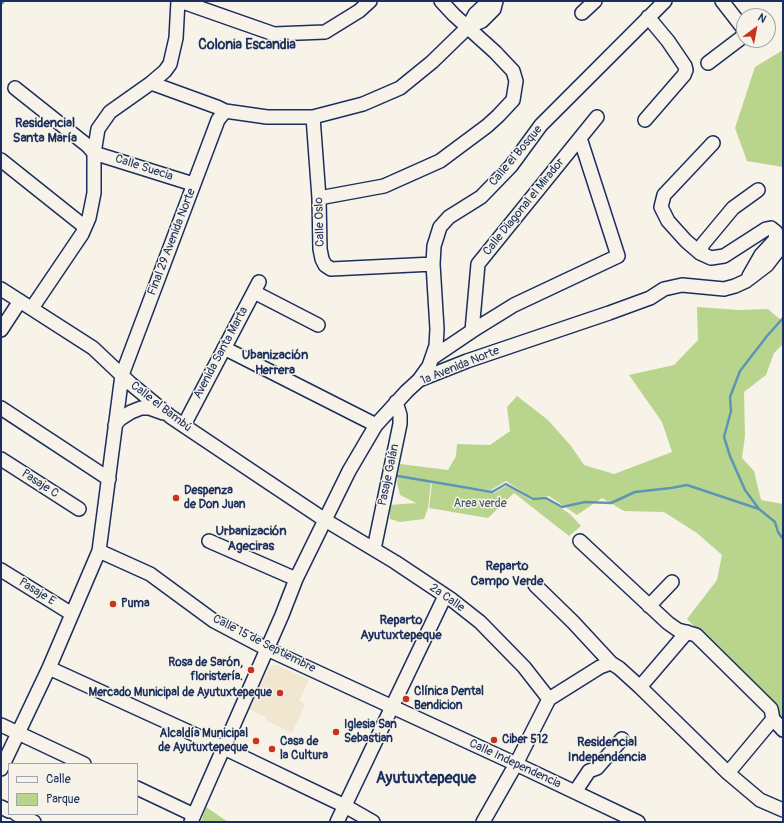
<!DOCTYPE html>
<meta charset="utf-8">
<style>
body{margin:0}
#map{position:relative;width:784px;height:823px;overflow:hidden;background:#f7f3e8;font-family:Pangolin,sans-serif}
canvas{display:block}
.frame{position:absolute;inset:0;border:2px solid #1b2f5e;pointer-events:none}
.legend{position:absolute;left:8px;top:763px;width:130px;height:52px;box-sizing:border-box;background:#f7f3e8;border:1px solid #9fa5b1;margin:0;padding:5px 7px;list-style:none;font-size:12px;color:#1b2f5e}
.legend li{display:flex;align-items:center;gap:8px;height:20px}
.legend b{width:20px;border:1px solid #9fa5b1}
.north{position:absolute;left:736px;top:8px;width:40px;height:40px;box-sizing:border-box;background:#f7f3e8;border:1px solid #9fa5b1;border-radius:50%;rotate:32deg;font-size:11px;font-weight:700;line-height:16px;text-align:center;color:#1b2f5e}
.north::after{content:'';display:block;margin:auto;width:14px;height:18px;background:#c8321e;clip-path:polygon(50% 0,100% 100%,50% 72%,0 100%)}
</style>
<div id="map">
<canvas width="784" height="823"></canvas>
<div class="frame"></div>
<ul class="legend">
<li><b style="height:5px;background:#f7f3e8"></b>Calle</li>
<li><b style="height:11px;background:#b9d58d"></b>Parque</li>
</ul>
<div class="north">N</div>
</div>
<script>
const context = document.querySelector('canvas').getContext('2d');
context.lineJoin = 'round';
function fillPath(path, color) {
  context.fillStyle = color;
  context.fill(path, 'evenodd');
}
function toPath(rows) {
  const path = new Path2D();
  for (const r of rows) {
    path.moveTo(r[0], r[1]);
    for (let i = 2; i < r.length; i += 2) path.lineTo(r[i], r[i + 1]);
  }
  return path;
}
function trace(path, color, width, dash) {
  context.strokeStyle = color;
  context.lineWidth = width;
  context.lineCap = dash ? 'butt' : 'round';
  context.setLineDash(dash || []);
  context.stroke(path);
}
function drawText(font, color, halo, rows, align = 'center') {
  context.font = font + ' Pangolin,sans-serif';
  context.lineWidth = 3;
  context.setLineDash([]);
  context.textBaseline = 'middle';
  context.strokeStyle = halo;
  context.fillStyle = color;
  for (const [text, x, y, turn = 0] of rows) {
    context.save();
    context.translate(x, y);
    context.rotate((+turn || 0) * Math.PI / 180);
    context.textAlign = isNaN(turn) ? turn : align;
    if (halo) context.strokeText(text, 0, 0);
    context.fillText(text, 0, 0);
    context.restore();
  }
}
fillPath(toPath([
 [272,665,277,665,309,680,299,701,305,704,292,733,266,720,267,718,249,709,268,669]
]), '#f1e6d0');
fillPath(toPath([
 [783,50,783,167,747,161,735,128,755,67],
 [697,307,739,310,768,309,783,322,783,344,774,353,766,375,744,392,745,436,742,458,754,471,761,500,783,504,783,723,733,666,687,619,717,580,722,555,697,533,664,512,624,511,602,498,577,515,549,496,532,498,506,481,491,490,431,482,428,508,424,519,400,522,390,519,390,505,416,503,400,495,397,483,400,464,448,470,456,456,457,444,490,445,510,431,507,407,517,396,548,420,571,446,584,465,614,474,672,452,662,422,629,375,674,365,698,340],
 [432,483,494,493,508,485,531,500,548,499,570,514,581,526,569,536,514,493,488,518,429,508],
 [206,807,228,822,201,822]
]), '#b9d58d');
trace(toPath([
 [1,4,4,1],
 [783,318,767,336,740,371,730,397,731,411,724,437,730,456,745,490,759,509,775,522,778,532,783,539],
 [392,475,492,492,506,484,533,499,546,498,562,507,585,502,611,503,635,492,671,488,687,485,759,509]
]), '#5f95b4', 2.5);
const minor = toPath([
 [180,1,274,34,325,32,359,11,370,1],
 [722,1,743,28,744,33],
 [582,13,595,1],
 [468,27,475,14,489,1],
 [708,63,741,38,744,33],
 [151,83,217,107,225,111,267,117,313,117,363,104,400,88,432,62,468,27,482,21,494,9,496,1],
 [15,88,88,146,94,153,193,184],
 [313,117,319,198,320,249,322,259,325,265,331,269,433,264],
 [645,120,684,75,686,70,685,66,668,41,648,17],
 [713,143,664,195,661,207,668,221,686,241,700,253,711,258,724,256,766,229,771,228,776,232,775,240,761,255,749,276],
 [1,160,85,227],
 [319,198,384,186,440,161,487,126,498,116,513,100,516,81,513,71,495,52,454,15,441,1],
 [700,253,703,244,733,208,758,190],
 [1,289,93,348,131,384,171,417,259,476,325,520,395,562,452,600,480,622,524,667,549,699],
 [254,292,318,325],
 [32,308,82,234,89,218,94,193,94,153,98,129,110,112,151,83,165,71,170,64,176,38,178,1],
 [1,330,20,301],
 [472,331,478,264,597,117],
 [224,348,376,425],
 [432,358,472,331,514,305,618,256,580,138],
 [419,380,429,366,436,346,437,329,433,264,434,246,440,227,449,217,481,197,511,166,541,125,665,1],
 [1,408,109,479],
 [115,425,120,419,131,412,141,408,149,408,163,413],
 [184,425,259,282],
 [1,459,79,509],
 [209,541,296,579],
 [580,541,668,623,678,630,696,635,771,709,773,719,783,730],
 [374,549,400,424,400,415,396,402],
 [99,551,150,574,214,621,267,649,516,764,638,822],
 [1,570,72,614],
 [535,585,573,622,611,663,619,668,640,687,728,773,760,800,783,810],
 [649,606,672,582],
 [49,668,224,748,345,806,373,822],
 [640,687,687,632],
 [549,699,600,667,611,663],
 [1,725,84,764],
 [1,769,49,668,99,551,122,375,218,120,225,111],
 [728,773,773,719],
 [137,788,194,815],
 [575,792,589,771,597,768,622,739],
 [1,807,9,811],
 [16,814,34,822],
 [191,822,282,615,296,579,349,471,376,425,407,391,419,380,467,361,609,313,650,298,664,289,682,285,724,289,735,286,746,281,767,265,783,244],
 [337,822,445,596],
 [483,822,516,764,549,699]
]);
trace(minor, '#1b2f5e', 16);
trace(minor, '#f7f3e8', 13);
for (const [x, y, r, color] of [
 [176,498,4,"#c8321e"],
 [113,604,4,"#c8321e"],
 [251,670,4,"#c8321e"],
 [280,693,4,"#c8321e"],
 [406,699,4,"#c8321e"],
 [336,732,4,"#c8321e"],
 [494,740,4,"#c8321e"],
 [256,741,4,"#c8321e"],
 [272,749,4,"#c8321e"]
]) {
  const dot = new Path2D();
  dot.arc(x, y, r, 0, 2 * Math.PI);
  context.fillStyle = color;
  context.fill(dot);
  trace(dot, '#f7f3e8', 1.5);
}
drawText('12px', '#1b2f5e', '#f7f3e8', [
 ["Calle el Bosque",516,156,-50],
 ["Calle Suecia",144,168,18],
 ["Calle Diagonal el Mirador",524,207,-51],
 ["Calle Oslo",320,222,-92],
 ["Final 29 Avenida Norte",172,242,-69],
 ["Avenida Santa Marta",221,353,-62],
 ["1a Avenida Norte",460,366,-22],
 ["Calle el Bambú",161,407,38],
 ["Pasaje Galán",389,475,-78],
 ["Pasaje C",40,484,33],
 ["Pasaje E",37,592,32],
 ["2a Calle",447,598,35],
 ["Calle 15 de Septiembre",264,644,27],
 ["Calle Independencia",515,764,25]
]);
drawText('bold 12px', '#1b2f5e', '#f7f3e8', [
 ["Despenza",184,491],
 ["de Don Juan",184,505],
 ["Puma",121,604],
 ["Rosa de Sarón,",243,663,"right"],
 ["floristería.",243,677,"right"],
 ["Clínica Dental",414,692],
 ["Bendicion",414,706],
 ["Mercado Municipal de Ayutuxtepeque",272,693,"right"],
 ["Iglesia San",344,725],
 ["Sebastian",344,739],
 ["Alcaldía Municipal",248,734,"right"],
 ["de Ayutuxtepeque",248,748,"right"],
 ["Ciber 512",502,740],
 ["Casa de",280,742],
 ["la Cultura",280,756]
], 'left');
drawText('12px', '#42586a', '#f7f3e8', [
 ["Area verde",480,504]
]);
drawText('bold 13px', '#1b2f5e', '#f7f3e8', [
 ["Residencial",45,124],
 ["Santa María",45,139],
 ["Ubanización",275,356],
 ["Herrera",275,371],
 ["Urbanización",251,532],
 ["Ageciras",251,547],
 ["Reparto",507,567],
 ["Campo Verde",507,582],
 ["Reparto",401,621],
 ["Ayutuxtepeque",401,636],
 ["Residencial",607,743],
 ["Independencia",607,758]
]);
drawText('bold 14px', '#1b2f5e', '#f7f3e8', [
 ["Colonia Escandia",247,45]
]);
drawText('bold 16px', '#1b2f5e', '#f7f3e8', [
 ["Ayutuxtepeque",426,779]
]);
</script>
